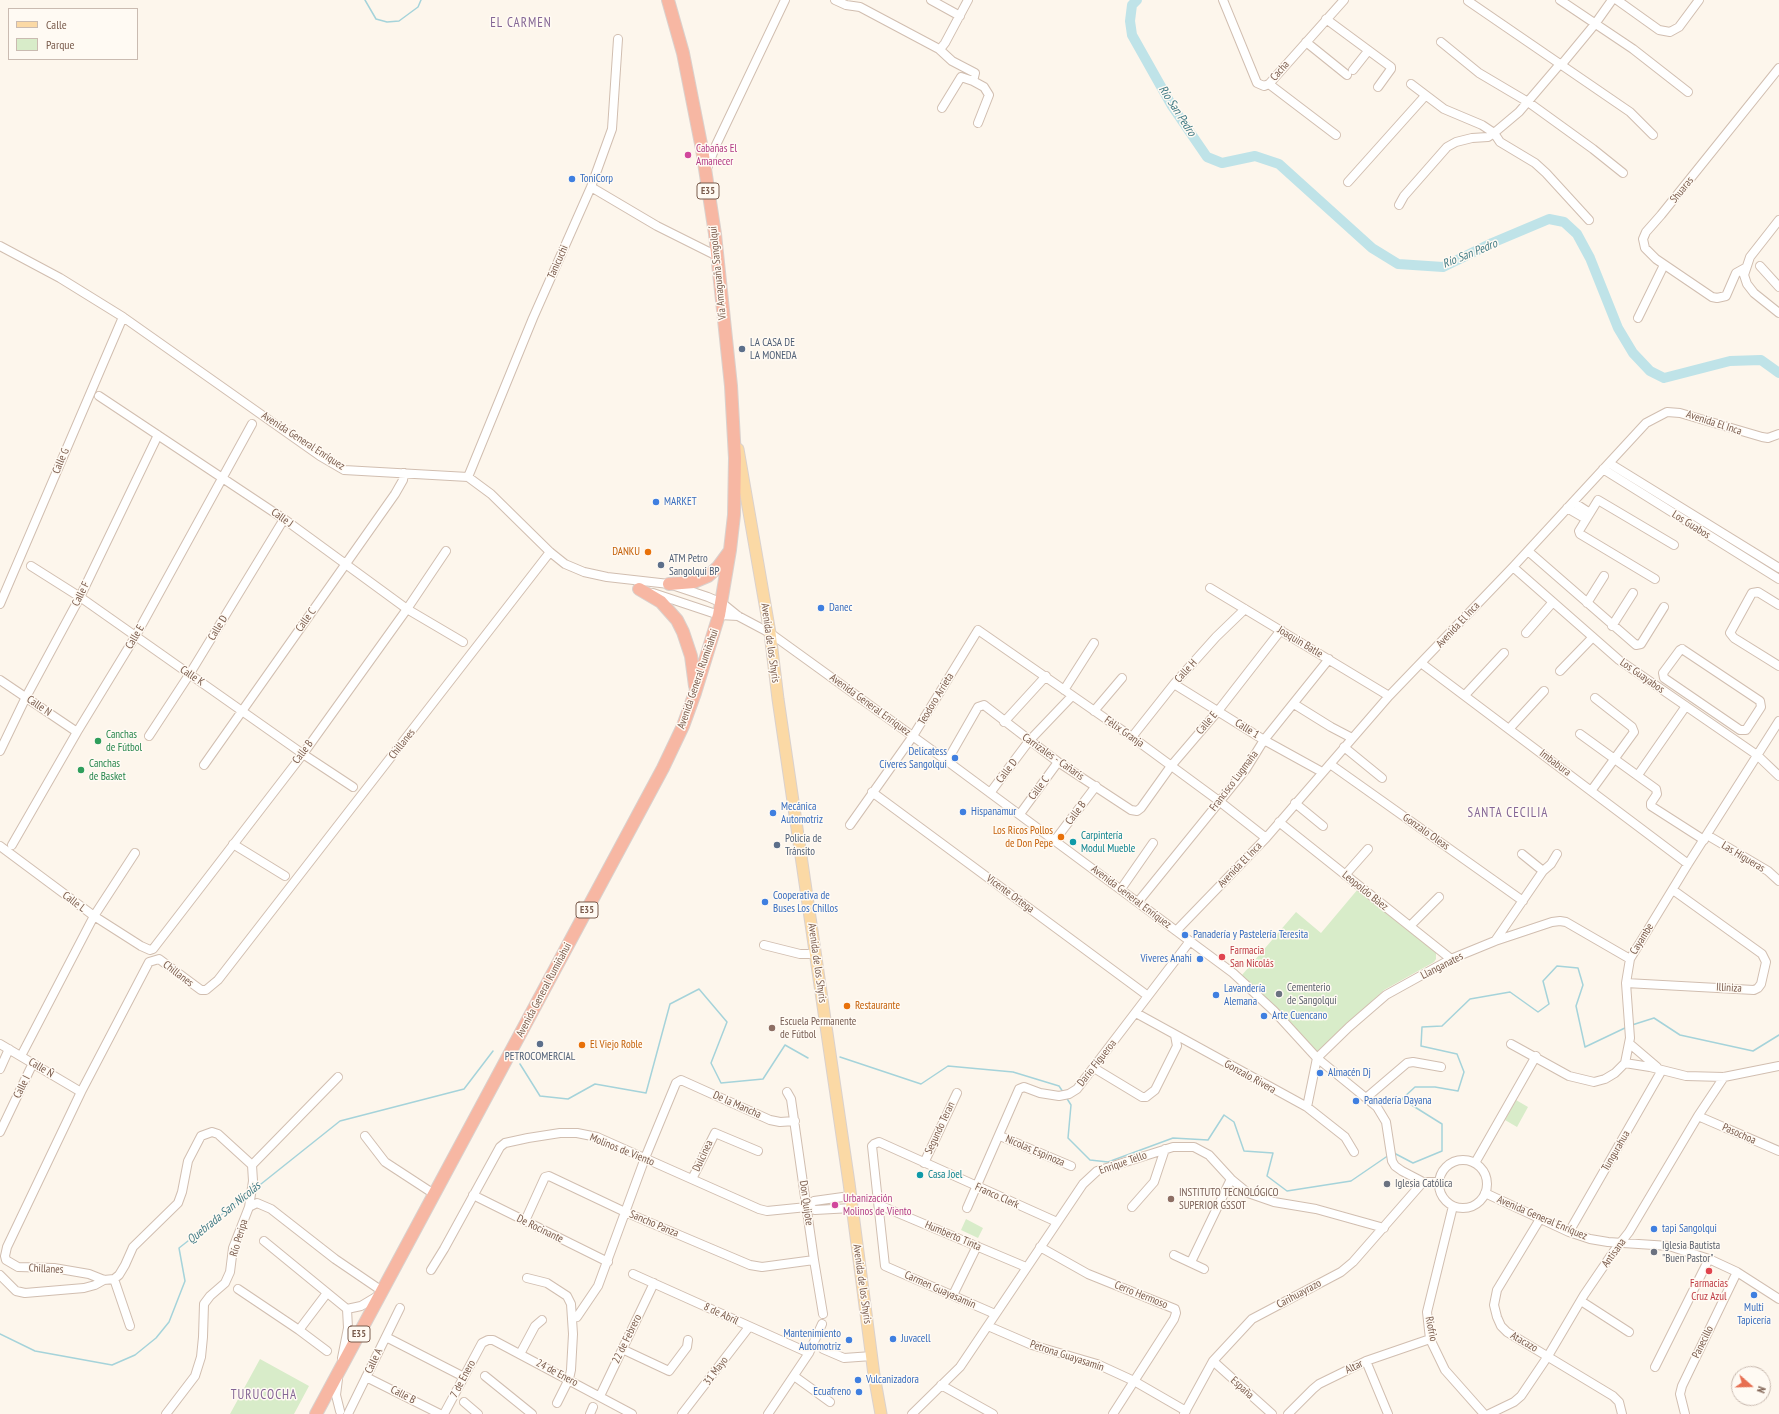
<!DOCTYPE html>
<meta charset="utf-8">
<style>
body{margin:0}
#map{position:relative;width:1779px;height:1414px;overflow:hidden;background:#fdf6ec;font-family:"PT Sans Narrow",sans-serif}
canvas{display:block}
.legend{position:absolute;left:8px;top:8px;width:130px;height:52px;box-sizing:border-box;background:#fffaf3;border:1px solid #cabbb1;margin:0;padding:5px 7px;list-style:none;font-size:12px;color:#7a5c4d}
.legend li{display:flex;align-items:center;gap:8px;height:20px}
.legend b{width:20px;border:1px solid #cabbb1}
.north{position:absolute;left:1731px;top:1366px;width:40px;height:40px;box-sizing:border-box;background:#fffaf3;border:1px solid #cabbb1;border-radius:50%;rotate:110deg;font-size:11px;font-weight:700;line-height:16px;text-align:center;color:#7a5c4d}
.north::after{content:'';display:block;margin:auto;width:14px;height:18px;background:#e76f51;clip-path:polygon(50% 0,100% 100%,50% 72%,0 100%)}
</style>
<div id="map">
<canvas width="1779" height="1414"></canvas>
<ul class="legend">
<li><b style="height:5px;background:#fbd9a5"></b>Calle</li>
<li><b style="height:11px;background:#d8ecc9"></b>Parque</li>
</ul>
<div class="north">N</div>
</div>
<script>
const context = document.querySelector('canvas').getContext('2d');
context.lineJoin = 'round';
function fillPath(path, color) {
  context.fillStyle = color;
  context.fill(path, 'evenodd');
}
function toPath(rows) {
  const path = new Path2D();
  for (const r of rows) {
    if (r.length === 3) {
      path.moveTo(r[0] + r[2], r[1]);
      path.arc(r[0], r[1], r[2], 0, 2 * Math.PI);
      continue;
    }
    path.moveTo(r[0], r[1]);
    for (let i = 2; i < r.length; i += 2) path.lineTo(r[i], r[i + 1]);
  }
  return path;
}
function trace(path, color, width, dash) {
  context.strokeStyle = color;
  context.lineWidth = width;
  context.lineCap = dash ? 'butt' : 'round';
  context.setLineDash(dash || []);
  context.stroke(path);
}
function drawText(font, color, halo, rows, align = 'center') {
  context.font = font + ' "PT Sans Narrow",sans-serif';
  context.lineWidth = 3;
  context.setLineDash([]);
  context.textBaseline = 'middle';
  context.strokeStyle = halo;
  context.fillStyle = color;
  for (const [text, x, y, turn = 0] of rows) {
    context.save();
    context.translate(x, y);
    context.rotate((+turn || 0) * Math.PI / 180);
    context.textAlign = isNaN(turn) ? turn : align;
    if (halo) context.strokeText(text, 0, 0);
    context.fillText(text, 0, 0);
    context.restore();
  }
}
fillPath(toPath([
 [1358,889,1436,952,1436,959,1434,962,1384,990,1317,1052,1283,1014,1242,975,1296,912,1321,933],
 [1516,1100,1528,1107,1517,1127,1505,1120],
 [966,1219,983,1228,978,1238,961,1230],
 [260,1359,309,1386,294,1414,230,1414]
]), '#d8ecc9');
trace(toPath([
 [365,0,376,19,387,22,399,21,418,7,421,0],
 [1632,1025,1654,1018,1680,1035,1753,1051,1779,1035],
 [840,1057,921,1084,948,1066,1013,1072,1059,1086,1063,1092],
 [520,1064,540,1096,568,1099,595,1084,646,1093,670,1004,699,989,727,1022,711,1063,721,1083,763,1079,785,1045,808,1058],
 [1066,1097,1071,1105,1068,1138,1090,1160,1108,1162,1173,1138,1208,1140,1224,1115,1234,1122,1244,1151,1273,1153,1267,1176,1287,1191,1351,1181,1389,1155],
 [1394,1153,1413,1163,1442,1151,1442,1124,1402,1099,1415,1087,1435,1087,1458,1091,1464,1072,1457,1054,1421,1046,1422,1027,1442,1026,1470,999,1510,992,1538,1012,1549,1004,1543,981,1557,966,1578,968,1583,985,1576,1006,1585,1047,1627,1027],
 [256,1188,340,1121,464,1089,493,1051],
 [0,1334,35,1351,112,1365,135,1355,156,1338,169,1322,185,1281,179,1248,248,1194]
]), '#a5d3da', 1.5);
trace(toPath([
 [1137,0,1132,5,1130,21,1132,35,1172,106,1207,157,1222,163,1255,156,1279,164,1372,248,1398,264,1443,267,1492,243,1549,219,1564,222,1577,234,1590,258,1618,328,1633,353,1650,371,1664,378,1730,361,1761,360,1779,373]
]), '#bfe3e8', 10);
const minor = toPath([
 [835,0,846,5,860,7,939,49,941,48,945,43,968,0],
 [931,0,960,16],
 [1223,0,1257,83,1264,86,1269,84,1344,0],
 [1560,0,1633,49,1688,92],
 [1617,0,1659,30,1670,32,1679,27,1699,0],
 [1468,1,1630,112,1653,135],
 [1326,19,1391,67,1391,69,1378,87],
 [1306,42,1347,75],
 [1441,42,1479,73,1528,102,1593,149,1623,173],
 [939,49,952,61,975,73,973,81,984,87,989,95,978,123],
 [1353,70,1368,51],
 [1269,84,1336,135],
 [1411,84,1444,109,1482,125,1494,133,1500,142,1535,163,1546,173,1589,220],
 [942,108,961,77,973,81],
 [706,171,716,145,785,0],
 [1348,182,1425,96],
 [591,187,657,226,717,256],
 [1399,205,1404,196,1447,147,1456,142,1472,138,1488,137,1494,133,1519,112,1560,64,1562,64,1595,24,1612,0],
 [1779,220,1750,257,1744,275,1747,284,1754,293,1779,313],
 [0,246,60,278,123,317,320,456,344,470,468,477,491,494,550,552,565,564,584,572,607,577,669,584,708,597,722,603,738,616,770,633,947,761,1233,973,1274,1011,1317,1058,1377,1107,1386,1122,1392,1161,1395,1166,1402,1171,1423,1182,1439,1182],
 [1760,266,1779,287],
 [1745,268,1736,273,1726,296,1717,298,1712,297,1656,259,1645,248,1643,239,1646,232,1661,215,1779,68],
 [1638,318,1664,265],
 [99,396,284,519,407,609,463,642],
 [1609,463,1779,568],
 [1603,469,1779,579],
 [468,477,533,318,591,187,612,129,618,39],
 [1573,502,1590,513],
 [1567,508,1586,519],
 [1528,551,1636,645,1641,644,1664,607],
 [31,566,80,597,303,754,353,787],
 [1513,567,1619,660,1757,755,1779,776],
 [1655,579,1580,534,1579,531,1598,500,1674,545],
 [1210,588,1389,696],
 [653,593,719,615,738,616],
 [1587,603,1604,576],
 [0,604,123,317],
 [1779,605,1758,592,1752,593,1730,633,1734,638,1779,666],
 [1612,626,1633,593],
 [1526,633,1553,602],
 [1682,649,1760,701,1761,707,1746,730,1740,730,1664,678,1663,673,1680,650,1682,649],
 [1421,663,1688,864],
 [1560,671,1593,637],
 [0,680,77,732],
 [1174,684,1264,740,1322,772],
 [1064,690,1094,643],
 [1465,695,1504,653],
 [1294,704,1331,727,1352,738],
 [1094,711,1122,678],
 [1004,722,1046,676],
 [1509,729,1544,691],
 [1580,734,1656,789,1657,794,1651,803,1651,806,1704,840],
 [149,736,189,675,284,519],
 [1132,737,1174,684,1216,637,1245,609],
 [1344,747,1382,778],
 [0,751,26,697,80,597,158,435],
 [947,761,978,707,984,705,1058,762,1131,810,1137,811,1141,808,1171,766,1218,711,1281,630],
 [1330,764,1523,901],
 [204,765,395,494,403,480,404,473],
 [1638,775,1686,706],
 [1591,791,1634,732,1632,727,1595,698],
 [872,792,1148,996],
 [990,793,1029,741,1072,696],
 [1295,803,1323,826],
 [1020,814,1058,762],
 [1279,822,1451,959],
 [850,825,913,736,978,630,1132,737,1219,801,1266,838],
 [1707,835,1768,871,1779,881],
 [1055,840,1096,786],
 [233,844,285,876],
 [12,845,77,732,135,637,252,424],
 [0,846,94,916,141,946,150,950,153,949,303,754,407,609,446,551],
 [1543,871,1551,864,1557,854],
 [1345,875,1368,849],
 [1121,889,1153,843],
 [1138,902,1246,769,1264,740,1329,659],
 [1410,926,1439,897],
 [1176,931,1266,838,1389,696,1513,567,1646,423,1667,412,1680,413,1762,437,1768,438,1779,434],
 [1495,941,1543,871,1522,854],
 [764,945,800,954,815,954],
 [1626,983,1754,990,1758,988,1761,984,1766,962,1762,954,1673,890],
 [1136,1013,1307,1107,1345,1137,1354,1152],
 [0,1044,81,1092],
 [1511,1044,1569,1076,1594,1082,1605,1079,1615,1073,1625,1063,1630,1038,1626,983,1630,959,1688,864,1779,721],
 [1630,1044,1657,1067],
 [21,1056,94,916,135,853],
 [1625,1063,1650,1067,1686,1076,1724,1077,1779,1066],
 [1094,1068,1142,1097,1146,1097,1155,1090,1177,1046,1175,1035],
 [0,1069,9,1049],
 [787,1092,791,1099,814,1260,823,1314],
 [1366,1098,1407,1063,1413,1062,1441,1067],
 [1307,1107,1317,1058,1349,1027,1386,995,1451,959,1495,941,1552,922,1560,921,1566,922,1630,959],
 [1698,1116,1779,1151],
 [0,1132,33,1063],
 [365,1136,385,1162,434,1194],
 [1000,1136,1071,1166],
 [1463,1184,24],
 [924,1163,957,1093],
 [1475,1163,1536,1056],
 [252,1165,338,1077],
 [692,1179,715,1133,758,1151],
 [1485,1193,1569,1232,1590,1239,1608,1242,1669,1246,1709,1259,1737,1272,1779,1299],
 [473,1195,608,1262],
 [879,1205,1026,1267],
 [1453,1206,1427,1312,1430,1339,1445,1370,1484,1414],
 [249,1207,257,1203,271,1209,335,1259,382,1291],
 [807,1207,814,1201,850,1196],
 [1132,1207,1154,1182,1165,1149],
 [967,1208,1019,1089,1024,1087,1040,1093,1059,1096,1069,1094,1077,1089,1190,941],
 [1540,1219,1497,1290,1494,1305,1497,1317,1501,1326,1507,1332,1613,1396,1619,1402,1622,1414],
 [525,1221,545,1177,549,1176,625,1212,750,1265,762,1267,814,1260],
 [1569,1232,1662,1070],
 [264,1241,347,1309,348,1328,342,1358],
 [1040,1247,1088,1274,1175,1309,1176,1313,1174,1319,1113,1414],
 [1174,1255,1204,1269],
 [1191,1262,1231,1179],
 [431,1270,444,1249,500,1147,505,1143,528,1138,560,1133,577,1133,597,1137,759,1209,767,1211,807,1207,815,1210,852,1208],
 [633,1274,809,1353],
 [0,1275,16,1291,25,1293,84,1288,95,1285,104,1280],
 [527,1278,547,1283,567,1296,571,1304,573,1334,571,1370,569,1379,557,1403],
 [114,1279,130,1326],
 [238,1289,299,1330,327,1293],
 [953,1295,977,1246],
 [1581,1301,1629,1332],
 [347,1309,361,1306,376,1297],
 [995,1314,885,1266,872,1146,874,1144,879,1142,1057,1222],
 [577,1317,598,1286,645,1158,676,1083,681,1080,770,1120,780,1122,795,1121],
 [988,1326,1032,1345,1097,1364,1134,1381,1186,1411],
 [299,1330,327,1351],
 [386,1337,464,1377],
 [622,1349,669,1371,687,1347,688,1340],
 [823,1349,844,1358,872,1356],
 [520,1354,535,1326,542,1320],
 [1213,1361,1272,1414],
 [1366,1361,1388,1414],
 [1655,1367,1709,1259],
 [485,1376,532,1414],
 [794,1376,830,1402],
 [366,1377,440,1414],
 [338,1379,336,1395,340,1411],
 [941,1385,993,1414],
 [600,1396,654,1283],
 [464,1402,478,1414],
 [166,1414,195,1376,201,1357,203,1337,204,1304,210,1296,225,1283,230,1272,233,1248,249,1207,253,1181,252,1165,218,1134,212,1132,201,1136,188,1161,182,1192,178,1203,133,1247,125,1265,119,1275,114,1279,104,1280,89,1274,54,1268,18,1267,6,1260,5,1256,7,1247,81,1092,149,962,159,959,201,990,206,990,218,980,550,552],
 [348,1414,400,1308],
 [444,1414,482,1343,488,1340,493,1340,632,1414],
 [590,1414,593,1407],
 [682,1414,749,1327],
 [768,1414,809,1353,822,1324],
 [912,1414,960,1367,1083,1184,1097,1171,1173,1147,1194,1147,1209,1155,1231,1179,1248,1193,1274,1202,1316,1209,1384,1228],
 [1184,1414,1213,1361,1252,1319,1341,1272,1353,1262,1423,1182],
 [1288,1414,1313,1389,1319,1384,1366,1361,1430,1339],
 [1489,1414,1514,1402,1521,1396,1548,1356,1584,1295,1614,1251,1629,1232,1698,1116,1724,1077],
 [1685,1414,1680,1394,1682,1386,1737,1272]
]);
const major = toPath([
 [738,449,770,633,778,699,849,1183,874,1375,881,1414]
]);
const highway = toPath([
 [669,584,694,582,708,576,718,567,729,552],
 [639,589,661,602,677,620,683,632,691,656,695,686],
 [316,1414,663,768,683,726,695,693,719,615,730,550,734,515,735,458,731,386,715,234,702,149,683,53,668,0]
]);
trace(minor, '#d1beb0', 10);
trace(major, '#dad1cd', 13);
trace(highway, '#dad1cd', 14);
trace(minor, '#fff', 8);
trace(major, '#fbd9a5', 11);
trace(highway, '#f7b7a3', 12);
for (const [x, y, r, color] of [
 [688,155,4,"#d1479c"],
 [572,179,4,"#3f7fe0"],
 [742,349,4,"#5c6f8a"],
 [656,502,4,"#3f7fe0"],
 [648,552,4,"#e8710a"],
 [661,565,4,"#5c6f8a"],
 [821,608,4,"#3f7fe0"],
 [98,741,4,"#2e9e5b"],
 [955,758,4,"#3f7fe0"],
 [81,770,4,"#2e9e5b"],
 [963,812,4,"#3f7fe0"],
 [773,813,4,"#3f7fe0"],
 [1061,837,4,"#e8710a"],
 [1073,842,4,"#0f9aa8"],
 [777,845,4,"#5c6f8a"],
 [765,902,4,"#3f7fe0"],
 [1185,935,4,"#3f7fe0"],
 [1222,957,4,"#e0444e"],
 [1200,959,4,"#3f7fe0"],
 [1279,994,4,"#6b7280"],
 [1216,995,4,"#3f7fe0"],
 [847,1006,4,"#e8710a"],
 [1264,1016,4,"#3f7fe0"],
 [772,1028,4,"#8d6e63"],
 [540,1044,4,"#5c6f8a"],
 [582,1045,4,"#e8710a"],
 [1320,1073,4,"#3f7fe0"],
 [1356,1101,4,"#3f7fe0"],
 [920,1175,4,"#0f9aa8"],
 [1387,1184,4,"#6b7280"],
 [1171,1199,4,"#8d6e63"],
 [835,1205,4,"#d1479c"],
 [1654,1229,4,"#3f7fe0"],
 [1654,1252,4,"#6b7280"],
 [1709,1271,4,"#e0444e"],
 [1754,1295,4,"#3f7fe0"],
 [893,1339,4,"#3f7fe0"],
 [849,1340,4,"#3f7fe0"],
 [858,1380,4,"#3f7fe0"],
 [859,1392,4,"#3f7fe0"]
]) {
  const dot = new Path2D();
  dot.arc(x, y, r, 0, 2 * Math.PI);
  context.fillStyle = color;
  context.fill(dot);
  trace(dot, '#fffaf3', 1.5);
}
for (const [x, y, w] of [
 [708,191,22],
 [587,910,22],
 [359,1334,22]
]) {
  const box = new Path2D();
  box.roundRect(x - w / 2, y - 8, w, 16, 3);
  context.fillStyle = '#fffaf3';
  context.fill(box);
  trace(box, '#7a5c4d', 1);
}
drawText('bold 10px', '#7a5c4d', null, [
 ["E35",708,191],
 ["E35",587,910],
 ["E35",359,1334]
]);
drawText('11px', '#7a5c4d', '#fffaf3', [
 ["Cacha",1280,71,-49],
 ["Shuaras",1682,190,-51],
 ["Tanicuchi",558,262,-66],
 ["Vía Amaguaña Sangolquí",718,273,-96],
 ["Avenida El Inca",1714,423,18],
 ["Avenida General Enríquez",303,441,33],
 ["Calle G",61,461,-67],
 ["Calle J",282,518,35],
 ["Los Guabos",1691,525,32],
 ["Calle F",81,594,-63],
 ["Calle C",306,620,-55],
 ["Avenida El Inca",1458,625,-47],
 ["Calle D",218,628,-59],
 ["Calle E",135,637,-60],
 ["Joaquìn Batle",1300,642,31],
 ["Avenida de los Shyris",770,643,82],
 ["Calle H",1186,671,-48],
 ["Calle K",192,676,34],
 ["Los Guayabos",1642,676,35],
 ["Avenida General Rumiñahui",698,679,-71],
 ["Teodoro Arrieta",936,699,-59],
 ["Avenida General Enríquez",870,705,36],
 ["Calle N",39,706,34],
 ["Calle E",1207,723,-50],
 ["Calle 1",1247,729,32],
 ["Fèlix Granja",1124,732,35],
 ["Chillanes",402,744,-52],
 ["Calle B",303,752,-53],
 ["Carrizales - Cañaris",1053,757,35],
 ["Imbabura",1555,763,37],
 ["Calle D",1007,771,-53],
 ["Francisco Lugmaña",1234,781,-53],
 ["Calle C",1039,788,-53],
 ["Calle B",1076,813,-53],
 ["Gonzalo Oleas",1426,832,35],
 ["Las Higueras",1743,857,31],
 ["Avenida El Inca",1240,865,-46],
 ["Leopoldo Bàez",1365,891,39],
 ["Vicente Ortega",1010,894,36],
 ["Avenida General Enríquez",1131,897,37],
 ["Calle L",74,902,37],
 ["Cayambe",1642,939,-58],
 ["Avenida de los Shyris",817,963,82],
 ["Llanganates",1442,966,-27],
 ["Chillanes",178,974,37],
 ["Illiniza",1729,988,3],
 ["Avenida General Rumiñahui",544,990,-62],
 ["Dario Figueroa",1097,1063,-52],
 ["Calle Ñ",41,1068,31],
 ["Gonzalo Rivera",1250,1077,29],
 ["Calle I",22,1087,-64],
 ["De la Mancha",737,1105,24],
 ["Segundo Teran",940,1128,-65],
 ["Pasochoa",1739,1134,24],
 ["Molinos de Viento",622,1150,22],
 ["Nicolas Espinoza",1035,1151,23],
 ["Tungurahua",1616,1151,-60],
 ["Dulcinea",703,1156,-65],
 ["Enrique Tello",1123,1163,-19],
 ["Franco Clerk",997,1196,24],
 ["Don Quijote",806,1203,82],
 ["Avenida General Enríquez",1542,1218,23],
 ["Sancho Panza",654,1224,23],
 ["De Rocinante",540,1229,26],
 ["Humberto Tinta",953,1236,23],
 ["Río Peripa",239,1238,-73],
 ["Antisana",1614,1253,-54],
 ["Chillanes",46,1269,3],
 ["Avenida de los Shyris",862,1284,82],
 ["Carmen Guayasamin",940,1290,24],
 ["Carihuayrazo",1299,1294,-28],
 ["Cerro Hermoso",1141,1295,22],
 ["8 de Abril",721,1314,25],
 ["Riofrìo",1431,1329,79],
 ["22 de Febrero",627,1339,-64],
 ["Atacazo",1524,1342,30],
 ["Panecillo",1703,1342,-64],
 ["Petrona Guayasamín",1067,1356,18],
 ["Calle A",374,1361,-64],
 ["Altar",1354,1367,-26],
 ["31 Mayo",716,1371,-53],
 ["24 de Enero",557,1373,28],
 ["7 de Enero",463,1379,-62],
 ["España",1242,1388,42],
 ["Calle B",403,1395,27]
]);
drawText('11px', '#b23c85', '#fffaf3', [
 ["Cabañas El",696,149],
 ["Amanecer",696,162],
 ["Urbanización",843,1199],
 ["Molinos de Viento",843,1212]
], 'left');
drawText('11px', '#366cbe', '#fffaf3', [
 ["ToniCorp",580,179],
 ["MARKET",664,502],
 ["Danec",829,608],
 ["Delicatess",947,752,"right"],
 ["Cíveres Sangolqui",947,765,"right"],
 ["Mecánica",781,807],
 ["Automotriz",781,820],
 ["Hispanamur",971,812],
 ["Cooperativa de",773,896],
 ["Buses Los Chillos",773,909],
 ["Panadería y Pastelería Teresita",1193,935],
 ["Viveres Anahi",1192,959,"right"],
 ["Lavandería",1224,989],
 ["Alemana",1224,1002],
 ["Arte Cuencano",1272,1016],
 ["Almacén Dj",1328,1073],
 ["Panadería Dayana",1364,1101],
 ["tapi Sangolqui",1662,1229],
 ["Multi",1754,1308,"center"],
 ["Tapicería",1754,1321,"center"],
 ["Mantenimiento",841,1334,"right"],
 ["Automotriz",841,1347,"right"],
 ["Juvacell",901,1339],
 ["Vulcanizadora",866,1380],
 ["Ecuafreno",851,1392,"right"]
], 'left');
drawText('11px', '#4e5e75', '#fffaf3', [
 ["LA CASA DE",750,343],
 ["LA MONEDA",750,356],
 ["ATM Petro",669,559],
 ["Sangolqui BP",669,572],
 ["Policía de",785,839],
 ["Tránsito",785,852],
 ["PETROCOMERCIAL",540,1057,"center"]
], 'left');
drawText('11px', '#c56008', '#fffaf3', [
 ["DANKU",640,552],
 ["Los Ricos Pollos",1053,831],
 ["de Don Pepe",1053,844],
 ["Restaurante",855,1006,"left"],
 ["El Viejo Roble",590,1045,"left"]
], 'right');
drawText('11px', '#27864d', '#fffaf3', [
 ["Canchas",106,735],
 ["de Fútbol",106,748],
 ["Canchas",89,764],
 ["de Basket",89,777]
], 'left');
drawText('11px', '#0d838f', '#fffaf3', [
 ["Carpintería",1081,836],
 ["Modul Mueble",1081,849],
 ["Casa Joel",928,1175]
], 'left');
drawText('11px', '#be3a42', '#fffaf3', [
 ["Farmacia",1230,951],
 ["San Nicolás",1230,964],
 ["Farmacias",1709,1284,"center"],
 ["Cruz Azul",1709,1297,"center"]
], 'left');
drawText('11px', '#5b616d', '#fffaf3', [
 ["Cementerio",1287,988],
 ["de Sangolquí",1287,1001],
 ["Iglesia Católica",1395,1184],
 ["Iglesia Bautista",1662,1246],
 ["\"Buen Pastor\"",1662,1259]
], 'left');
drawText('11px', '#785e54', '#fffaf3', [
 ["Escuela Permanente",780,1022],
 ["de Fútbol",780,1035],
 ["INSTITUTO TECNOLÓGICO",1179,1193],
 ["SUPERIOR GSSOT",1179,1206]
], 'left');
drawText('italic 12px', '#437c86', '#fffaf3', [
 ["Río San Pedro",1177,111,57],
 ["Río San Pedro",1470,254,-22],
 ["Quebrada San Nicolás",224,1213,-39]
]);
context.letterSpacing = '1px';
drawText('13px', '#846695', '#fffaf3', [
 ["EL CARMEN",521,23],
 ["SANTA CECILIA",1508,813],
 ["TURUCOCHA",264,1395]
]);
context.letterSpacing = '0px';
</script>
